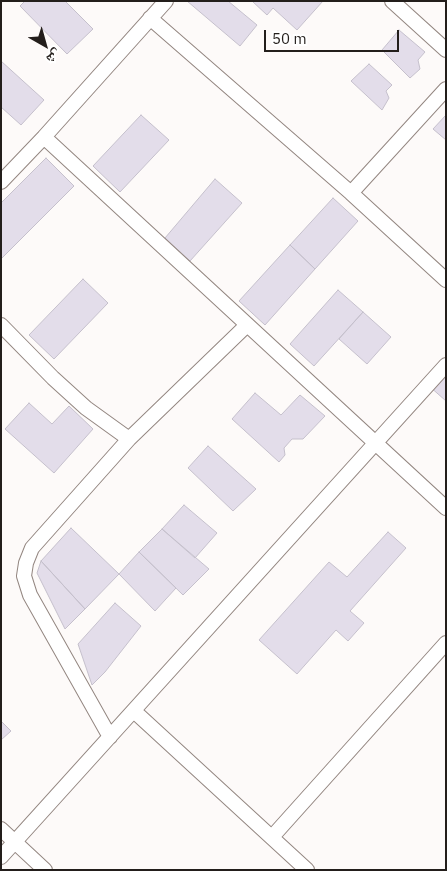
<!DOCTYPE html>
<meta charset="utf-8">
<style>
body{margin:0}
#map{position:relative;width:447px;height:871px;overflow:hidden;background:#fdfaf9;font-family:"IBM Plex Sans","Noto Naskh Arabic",sans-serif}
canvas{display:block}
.frame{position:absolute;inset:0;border:2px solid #231e1b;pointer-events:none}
.north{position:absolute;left:20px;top:20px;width:50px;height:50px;-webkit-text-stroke:4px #fff;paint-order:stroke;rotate:142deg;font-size:14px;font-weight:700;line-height:20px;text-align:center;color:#231e1b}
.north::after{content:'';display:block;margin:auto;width:18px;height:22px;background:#231e1b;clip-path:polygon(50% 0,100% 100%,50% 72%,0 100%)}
.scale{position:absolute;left:264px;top:30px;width:135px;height:22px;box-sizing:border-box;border:2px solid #231e1b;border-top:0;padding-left:6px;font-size:15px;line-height:18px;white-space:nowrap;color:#231e1b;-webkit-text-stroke:4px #fff;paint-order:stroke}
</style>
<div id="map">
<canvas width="447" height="871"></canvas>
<div class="frame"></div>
<div class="north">ش</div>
<div class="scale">50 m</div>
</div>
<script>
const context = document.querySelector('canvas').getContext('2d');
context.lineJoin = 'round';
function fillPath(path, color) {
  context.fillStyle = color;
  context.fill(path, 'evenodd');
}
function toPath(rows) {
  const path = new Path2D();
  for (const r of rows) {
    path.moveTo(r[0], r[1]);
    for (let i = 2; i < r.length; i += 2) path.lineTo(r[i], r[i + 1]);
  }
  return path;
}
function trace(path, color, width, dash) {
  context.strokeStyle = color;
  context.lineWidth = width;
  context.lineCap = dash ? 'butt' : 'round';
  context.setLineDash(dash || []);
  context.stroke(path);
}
const building = toPath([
 [25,1,65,1,93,29,67,54,20,6,25,1],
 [187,1,228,1,257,25,240,46,187,1],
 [252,1,323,1,297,30,273,8,267,15,252,1],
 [399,30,425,52,418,60,420,69,410,78,382,50,399,30],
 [1,61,44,100,21,125,1,107,1,61],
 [369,64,392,85,386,91,389,98,382,110,351,81,369,64],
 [141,115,169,140,120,192,93,166,141,115],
 [446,115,446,140,433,129,446,115],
 [46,158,74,186,1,259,1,203,46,158],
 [215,179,242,203,190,261,165,238,215,179],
 [333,198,358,221,315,269,290,245,333,198],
 [290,245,315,269,265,325,239,301,290,245],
 [83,279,108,303,54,359,29,335,83,279],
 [338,290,363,312,314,366,290,344,338,290],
 [363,312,391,337,367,364,339,339,363,312],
 [446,368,446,401,429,386,446,368],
 [255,393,281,415,300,395,325,416,303,439,292,439,284,448,285,455,279,462,232,419,255,393],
 [29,403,52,424,69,406,93,429,54,473,5,429,29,403],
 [208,446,256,489,233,511,188,468,208,446],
 [184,505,217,533,195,558,162,529,184,505],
 [71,528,119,574,85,609,41,561,71,528],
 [162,529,209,569,183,595,139,552,162,529],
 [388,532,406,548,350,611,364,623,348,641,336,630,297,674,259,640,329,562,347,577,388,532],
 [139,552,176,588,155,611,119,574,139,552],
 [41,561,85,609,65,629,37,573,41,561],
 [115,603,141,626,105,672,92,685,78,644,115,603],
 [1,721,11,731,1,740,1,721]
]);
fillPath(building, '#e3ddea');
trace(building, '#c5c0cc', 1);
const street = toPath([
 [392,1,446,50],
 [150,18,351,193,446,280],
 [44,137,446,508],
 [1,182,44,137,166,1],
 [351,193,446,89],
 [1,325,53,378,86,408,129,439],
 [134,711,307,870],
 [110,737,30,595,24,576,26,563,32,548,129,439,247,325],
 [1,829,45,870],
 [272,837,446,643],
 [1,857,446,365]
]);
trace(street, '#938680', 16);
trace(street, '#fff', 14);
</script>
